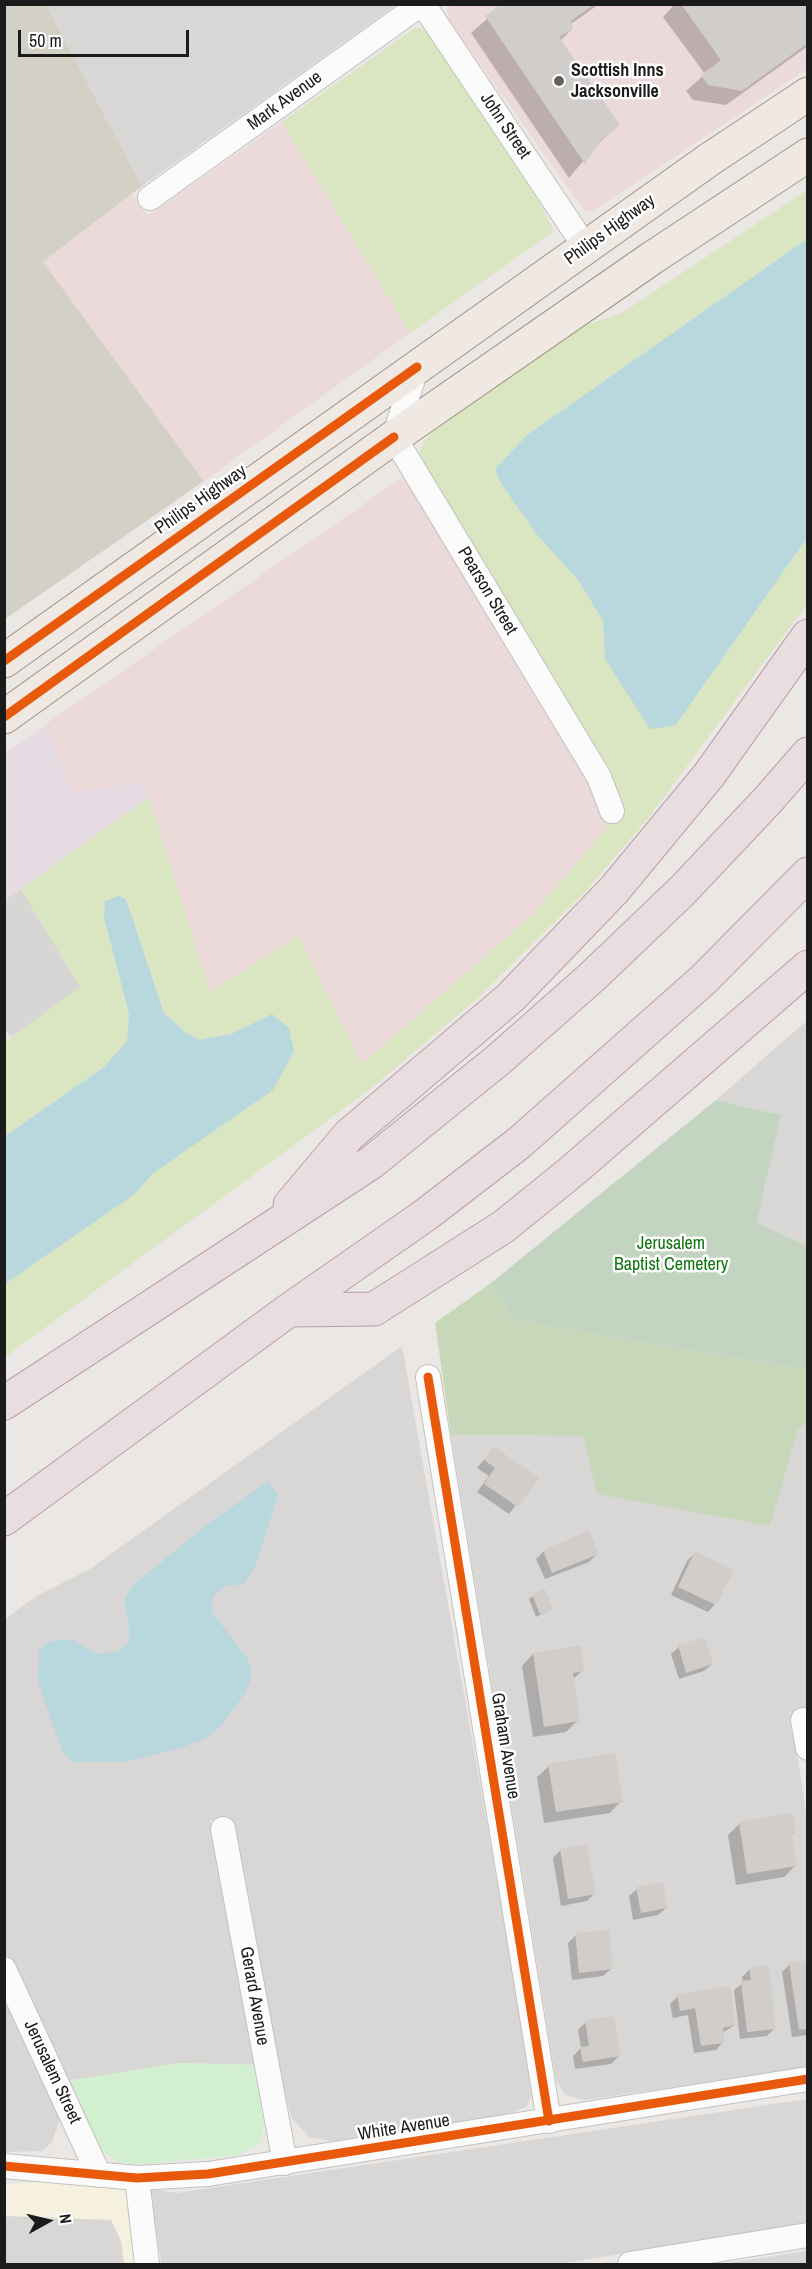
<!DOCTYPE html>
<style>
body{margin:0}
#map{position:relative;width:812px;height:2269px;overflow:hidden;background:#eae7e4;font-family:"Archivo Narrow",sans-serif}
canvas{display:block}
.frame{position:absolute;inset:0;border:6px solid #1b1b1b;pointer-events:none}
.north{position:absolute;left:18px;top:2191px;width:60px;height:60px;-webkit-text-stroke:4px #fff;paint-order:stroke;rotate:82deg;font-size:16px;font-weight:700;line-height:24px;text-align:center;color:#1b1b1b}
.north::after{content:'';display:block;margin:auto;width:21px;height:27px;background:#1b1b1b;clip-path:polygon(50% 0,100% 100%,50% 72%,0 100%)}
.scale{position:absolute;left:18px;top:30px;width:171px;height:27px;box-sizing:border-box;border:3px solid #1b1b1b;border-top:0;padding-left:8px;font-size:18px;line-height:21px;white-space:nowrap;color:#1b1b1b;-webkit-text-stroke:4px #fff;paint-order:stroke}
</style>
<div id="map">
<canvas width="812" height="2269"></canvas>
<div class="frame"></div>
<div class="north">N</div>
<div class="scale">50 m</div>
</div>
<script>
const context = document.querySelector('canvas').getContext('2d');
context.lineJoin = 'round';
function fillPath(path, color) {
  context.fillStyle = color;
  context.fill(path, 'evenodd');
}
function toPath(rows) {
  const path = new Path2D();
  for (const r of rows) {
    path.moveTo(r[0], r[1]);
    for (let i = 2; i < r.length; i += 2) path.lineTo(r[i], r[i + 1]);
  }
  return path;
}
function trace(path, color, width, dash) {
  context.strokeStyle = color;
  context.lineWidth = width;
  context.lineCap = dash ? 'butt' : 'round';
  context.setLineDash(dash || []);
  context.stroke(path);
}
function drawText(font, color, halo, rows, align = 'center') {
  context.font = font + ' "Archivo Narrow",sans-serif';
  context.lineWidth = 5;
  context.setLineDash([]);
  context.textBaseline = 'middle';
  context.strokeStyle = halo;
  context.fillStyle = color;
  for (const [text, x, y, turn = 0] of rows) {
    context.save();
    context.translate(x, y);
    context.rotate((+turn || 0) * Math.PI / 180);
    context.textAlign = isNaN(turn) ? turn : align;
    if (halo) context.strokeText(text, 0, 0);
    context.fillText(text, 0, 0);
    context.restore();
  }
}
fillPath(toPath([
 [46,5,396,5,142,186],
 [804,1023,807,1023,807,1246,757,1224,781,1115,716,1100],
 [402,1346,527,2049,532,2093,527,2106,509,2114,332,2141,309,2137,292,2119,281,2080,228,1816,210,1821,220,1848,256,2065,179,2063,67,2081,5,1952,5,1619,35,1597,90,1569],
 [807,1423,807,1712,791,1714,807,1819,807,2067,585,2100,565,2095,556,2080,451,1435,583,1436,770,1525,798,1428],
 [4,1988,60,2118,52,2142,42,2151,5,2152],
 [807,2099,807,2224,559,2264,161,2264,150,2189,177,2193],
 [807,2251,807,2264,720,2264]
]), '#d9d7d5');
fillPath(toPath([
 [450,4,807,5,807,69,592,212,583,209,449,20,447,10],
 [282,122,410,333,204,481,43,262,132,194,148,216],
 [422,464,626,806,531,916,362,1065,298,935,210,993,144,782,72,793,46,724]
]), '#ecdada');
fillPath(toPath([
 [46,724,72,792,144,782,149,797,5,900,4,753]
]), '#e8dce4');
fillPath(toPath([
 [38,2182,150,2189,161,2264,5,2264,5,2184]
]), '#f5f1de');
fillPath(toPath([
 [21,889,81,988,11,1037,4,1028,4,900]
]), '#d8d6d5');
fillPath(toPath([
 [5,4,46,5,142,186,43,262,204,481,5,619]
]), '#d3d1c6');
fillPath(toPath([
 [415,28,427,30,525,174,554,231,410,333,282,122],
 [807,190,807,239,527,435,495,469,500,482,537,535,578,580,603,621,605,659,675,726,807,538,807,604,649,817,585,892,480,996,369,1090,5,1357,5,1284,135,1194,272,1014,231,1034,199,1040,185,1032,164,1013,126,900,104,918,129,1014,127,1041,104,1067,5,1136,5,1042,80,987,21,889,149,797,210,992,298,935,362,1064,531,916,626,806,419,461,420,451,428,436,448,419,576,328,622,313]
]), '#dae6c2');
fillPath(toPath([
 [491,1283,513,1320,807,1370,807,1423,798,1429,770,1526,597,1494,583,1436,451,1435,435,1323]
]), '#c7d8ba');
fillPath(toPath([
 [716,1100,781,1115,757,1223,807,1246,807,1370,513,1320,491,1283]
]), '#c3d4c1');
fillPath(toPath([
 [179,2063,256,2065,264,2121,262,2138,257,2146,239,2155,140,2164,119,2162,103,2151,67,2081]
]), '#d2f0cf');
fillPath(toPath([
 [5,2216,111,2220,121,2241,124,2264,5,2264]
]), '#d8d7d5');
fillPath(toPath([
 [807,239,807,538,675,726,650,729,605,659,603,621,578,580,537,535,500,482,495,469,527,435],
 [119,896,126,899,164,1013,185,1032,199,1040,231,1034,272,1014,289,1028,294,1051,273,1090,152,1174,135,1194,5,1284,5,1136,104,1067,127,1041,129,1014,104,918,105,901],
 [268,1481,278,1496,254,1569,244,1584,225,1586,213,1596,212,1612,248,1659,252,1675,246,1692,220,1727,205,1739,174,1750,126,1762,72,1762,62,1751,38,1682,39,1650,46,1643,61,1639,72,1640,99,1654,117,1651,127,1644,130,1634,124,1600,132,1586,208,1524]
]), '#b8d8dd');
fillPath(toPath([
 [504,4,599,4,571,24,572,29,560,41,618,125,595,147,569,178,471,33],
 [675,4,808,4,808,46,726,105,693,100,686,91,705,74,663,17],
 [494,1448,536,1477,509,1514,477,1492,489,1476,477,1468],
 [544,1551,597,1554,589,1562,545,1579,536,1559],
 [695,1553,715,1604,708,1612,671,1595,687,1561],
 [533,1596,552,1608,536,1617,529,1599],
 [679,1647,712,1664,704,1671,679,1679,671,1654],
 [533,1654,583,1670,572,1680,578,1720,566,1732,533,1737,522,1666],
 [549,1766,621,1801,610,1813,544,1823,537,1777],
 [740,1823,794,1832,791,1836,795,1866,784,1877,736,1885,728,1835],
 [561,1850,594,1894,587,1901,561,1906,553,1858],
 [637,1889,666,1908,658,1915,633,1920,629,1896],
 [576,1935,611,1969,603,1976,572,1980,568,1943],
 [808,1962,808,2035,792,2037,782,1972,789,1965],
 [750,1969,775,2028,767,2036,740,2039,734,1990,743,1983,742,1977],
 [678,1996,735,2025,722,2033,723,2042,716,2050,694,2053,688,2015,673,2018,670,2004],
 [586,2022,619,2056,611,2064,575,2069,573,2056,581,2048,578,2030]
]), '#0003');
fillPath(toPath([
 [501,4,595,4,571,21,573,29,559,37,620,125,600,141,585,164,485,16],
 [681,4,808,4,808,43,742,91,708,85,701,75,721,60],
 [493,1446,539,1477,518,1507,484,1484,495,1468,484,1460],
 [589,1531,599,1554,552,1573,543,1550],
 [695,1551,734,1570,716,1605,678,1587],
 [545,1589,553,1609,540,1614,532,1594],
 [705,1637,713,1664,686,1673,678,1645],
 [581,1645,584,1671,573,1673,580,1721,544,1727,533,1653],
 [615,1753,623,1802,556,1812,548,1764],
 [793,1813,796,1833,792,1833,797,1866,747,1874,739,1822],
 [587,1844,596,1894,568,1899,560,1849],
 [663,1882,667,1908,641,1913,636,1887],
 [609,1930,613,1969,579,1973,575,1933],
 [808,1960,808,2029,799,2030,789,1963],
 [769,1965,776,2029,747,2032,741,1981,751,1980,749,1968],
 [730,1986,736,2025,723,2028,725,2043,701,2046,695,2008,680,2011,677,1995],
 [614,2016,621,2056,583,2062,580,2047,589,2046,585,2020]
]), '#d1cdcb');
const minor = toPath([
 [423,4,586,248],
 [150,198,421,4],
 [417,367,394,437,599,777,612,811],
 [428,1377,549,2121],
 [803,1720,808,1748],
 [223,1829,285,2163],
 [4,1969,99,2175],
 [4,2166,137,2178,208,2174,808,2079],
 [137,2178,147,2264],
 [630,2264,808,2235]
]);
const primary = toPath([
 [4,661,710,159,808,94],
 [4,717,394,437,652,258,808,155]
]);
const motorway = toPath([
 [290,1205,349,1135,510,998,614,890,709,775,808,636],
 [289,1310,374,1309,503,1227,571,1172,808,967],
 [4,1403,372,1162,498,1060,592,977,682,891,767,801,808,754],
 [4,1519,289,1310,424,1216,519,1143,703,980,808,874]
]);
trace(minor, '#c2c1c0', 26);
trace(primary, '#9f9282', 35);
trace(motorway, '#be9ca9', 35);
trace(minor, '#fcfbfb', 24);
trace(primary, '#f0e9e3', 33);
trace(motorway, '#e8dee0', 33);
trace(toPath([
 [4,661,417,367],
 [4,717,394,437],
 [428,1377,549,2121],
 [4,2166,137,2178,208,2174,808,2079]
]), '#e8590c', 9);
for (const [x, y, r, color] of [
 [559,81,6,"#636261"]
]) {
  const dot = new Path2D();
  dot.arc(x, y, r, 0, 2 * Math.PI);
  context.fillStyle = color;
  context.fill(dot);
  trace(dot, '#fff', 2);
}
drawText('bold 18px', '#1b1b1b', '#fff', [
 ["Scottish Inns",571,71],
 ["Jacksonville",571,92]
], 'left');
drawText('18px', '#1b1b1b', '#fff', [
 ["Mark Avenue",285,101,-36],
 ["John Street",505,126,56],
 ["Philips Highway",610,230,-36],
 ["Philips Highway",201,500,-35],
 ["Pearson Street",487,591,59],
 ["Graham Avenue",505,1746,81],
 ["Gerard Avenue",254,1996,80],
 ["Jerusalem Street",52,2072,65],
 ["White Avenue",404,2128,-9]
]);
drawText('18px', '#10740e', '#fff', [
 ["Jerusalem",671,1244],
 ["Baptist Cemetery",671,1265]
]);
</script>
